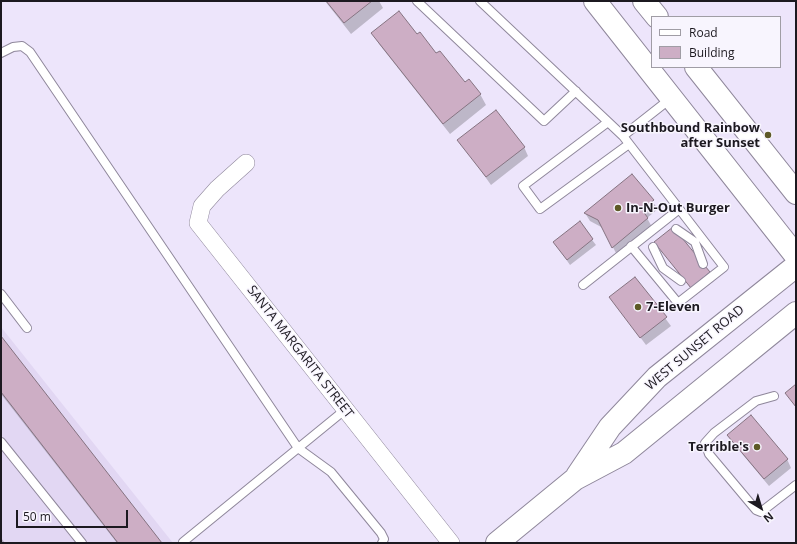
<!DOCTYPE html>
<style>
body{margin:0}
#map{position:relative;width:797px;height:544px;overflow:hidden;background:#ede5fb;font-family:"Open Sans",sans-serif}
canvas{display:block}
.frame{position:absolute;inset:0;border:2px solid #1c1920;pointer-events:none}
.legend{position:absolute;left:651px;top:16px;width:130px;height:52px;box-sizing:border-box;background:#f8f5fe;border:1px solid #a09da5;margin:0;padding:5px 7px;list-style:none;font-size:12px;color:#1c1920}
.legend li{display:flex;align-items:center;gap:8px;height:20px}
.legend b{width:20px;border:1px solid #a09da5}
.north{position:absolute;left:741px;top:488px;width:40px;height:40px;-webkit-text-stroke:3px #f8f5fe;paint-order:stroke;rotate:142deg;font-size:11px;font-weight:700;line-height:16px;text-align:center;color:#1c1920}
.north::after{content:'';display:block;margin:auto;width:14px;height:18px;background:#1c1920;clip-path:polygon(50% 0,100% 100%,50% 72%,0 100%)}
.scale{position:absolute;left:16px;top:510px;width:112px;height:18px;box-sizing:border-box;border:2px solid #1c1920;border-top:0;padding-left:5px;font-size:12px;line-height:14px;white-space:nowrap;color:#1c1920;-webkit-text-stroke:3px #f8f5fe;paint-order:stroke}
</style>
<div id="map">
<canvas width="797" height="544"></canvas>
<div class="frame"></div>
<ul class="legend">
<li><b style="height:5px;background:#fff"></b>Road</li>
<li><b style="height:11px;background:#cdaec5"></b>Building</li>
</ul>
<div class="north">N</div>
<div class="scale">50 m</div>
</div>
<script>
const context = document.querySelector('canvas').getContext('2d');
context.lineJoin = 'round';
function fillPath(path, color) {
  context.fillStyle = color;
  context.fill(path, 'evenodd');
}
function toPath(rows) {
  const path = new Path2D();
  for (const r of rows) {
    path.moveTo(r[0], r[1]);
    for (let i = 2; i < r.length; i += 2) path.lineTo(r[i], r[i + 1]);
  }
  return path;
}
function trace(path, color, width, dash) {
  context.strokeStyle = color;
  context.lineWidth = width;
  context.lineCap = dash ? 'butt' : 'round';
  context.setLineDash(dash || []);
  context.stroke(path);
}
function drawText(font, color, halo, rows, align = 'center') {
  context.font = font + ' "Open Sans",sans-serif';
  context.lineWidth = 3;
  context.setLineDash([]);
  context.textBaseline = 'middle';
  context.strokeStyle = halo;
  context.fillStyle = color;
  for (const [text, x, y, turn = 0] of rows) {
    context.save();
    context.translate(x, y);
    context.rotate((+turn || 0) * Math.PI / 180);
    context.textAlign = isNaN(turn) ? turn : align;
    if (halo) context.strokeText(text, 0, 0);
    context.fillText(text, 0, 0);
    context.restore();
  }
}
fillPath(toPath([
 [1,327,173,543,1,543]
]), '#e2d7f3');
fillPath(toPath([
 [325,1,379,1,383,8,351,34],
 [372,33,417,36,465,84,480,94,486,105,450,134,379,44],
 [459,140,524,147,528,156,491,185],
 [632,175,658,209,647,218,652,227,617,255,603,228,590,221,585,213],
 [579,223,596,245,570,265,554,242],
 [673,228,714,281,696,295,655,242],
 [635,278,671,326,646,345,611,298],
 [1,338,161,543,117,543,1,394],
 [728,435,787,459,791,468,769,486,733,443],
 [1,538,5,543,1,543]
]), '#0003');
const building = toPath([
 [326,1,372,1,344,23,326,1],
 [399,11,417,34,420,32,436,53,440,51,465,82,469,79,481,94,443,124,371,33,399,11],
 [496,110,525,147,486,177,457,140,496,110],
 [632,174,654,200,642,210,648,218,612,248,598,220,584,213,632,174],
 [580,221,593,239,567,260,553,242,580,221],
 [673,227,710,272,691,288,654,242,673,227],
 [635,277,667,317,640,338,609,297,635,277],
 [1,336,162,543,118,543,1,392,1,336],
 [796,384,796,407,785,393,796,384],
 [751,415,788,459,764,479,727,435,751,415]
]);
fillPath(building, '#cdaec5');
trace(building, '#857381', 1);
const service = toPath([
 [417,1,544,121,576,91],
 [480,1,623,136,670,99],
 [1,53,13,47,22,46,30,52,298,448,331,472,381,533,384,539,382,543],
 [608,122,523,186,540,209,629,144],
 [623,136,724,267,678,303,631,246],
 [676,229,695,242,703,264],
 [653,247,663,268,681,281],
 [583,285,678,210],
 [1,294,27,328],
 [774,396,756,401,714,433,705,443,709,454,756,510,761,512,796,485],
 [1,442,82,543],
 [183,542,346,409]
]);
const minor = toPath([
 [246,163,217,189,202,206,198,223,451,543]
]);
const secondary = toPath([
 [577,476,610,427,657,377,796,266],
 [497,543,575,479,624,453,796,313]
]);
const primary = toPath([
 [595,1,796,256],
 [644,1,657,17],
 [696,67,796,193]
]);
trace(service, '#8f879b', 10);
trace(minor, '#8f879b', 18);
trace(secondary, '#8f879b', 24);
trace(primary, '#8f879b', 24);
trace(service, '#fff', 8);
trace(minor, '#fff', 17);
trace(secondary, '#fff', 22);
trace(primary, '#fff', 22);
for (const [x, y, r, color] of [
 [768,135,4,"#5d5926"],
 [618,208,4,"#5d5926"],
 [638,307,4,"#5d5926"],
 [757,447,4,"#5d5926"]
]) {
  const dot = new Path2D();
  dot.arc(x, y, r, 0, 2 * Math.PI);
  context.fillStyle = color;
  context.fill(dot);
  trace(dot, '#f8f5fe', 1.5);
}
drawText('bold 13px', '#1c1920', '#f8f5fe', [
 ["Southbound Rainbow",760,128],
 ["after Sunset",760,143],
 ["In-N-Out Burger",626,208,"left"],
 ["7-Eleven",646,307,"left"],
 ["Terrible's",749,447]
], 'right');
drawText('13px', '#1c1920', '#f8f5fe', [
 ["WEST SUNSET ROAD",695,348,-40],
 ["SANTA MARGARITA STREET",300,352,52]
]);
</script>
